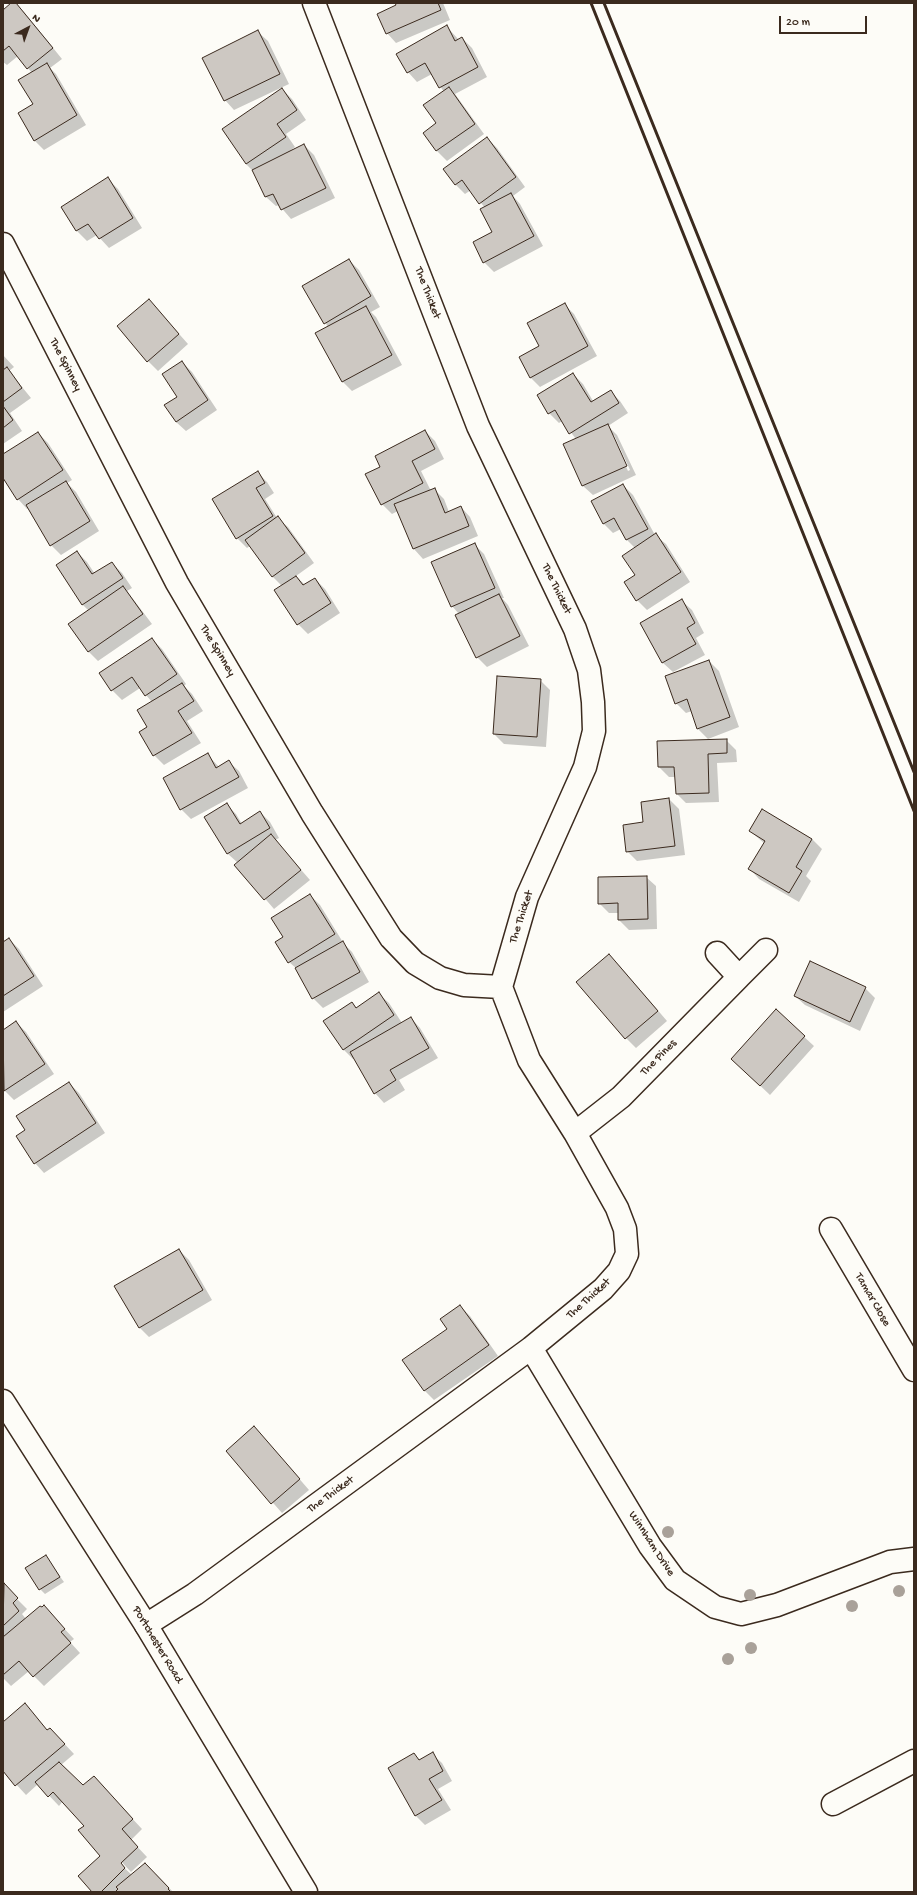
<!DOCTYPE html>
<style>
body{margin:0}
#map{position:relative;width:917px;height:1895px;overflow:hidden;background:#fdfcf7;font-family:"Gochi Hand",sans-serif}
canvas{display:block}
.frame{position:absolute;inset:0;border:4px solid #3b2a1e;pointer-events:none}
.north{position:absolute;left:8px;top:8px;width:40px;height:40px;-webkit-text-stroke:3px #fdfcf7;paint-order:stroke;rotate:41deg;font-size:11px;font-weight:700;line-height:16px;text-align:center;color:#3b2a1e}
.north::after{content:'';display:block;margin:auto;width:14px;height:18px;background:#3b2a1e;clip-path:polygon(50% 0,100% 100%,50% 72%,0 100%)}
.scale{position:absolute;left:779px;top:16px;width:88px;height:18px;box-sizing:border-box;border:2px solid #3b2a1e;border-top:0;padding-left:5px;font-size:12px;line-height:14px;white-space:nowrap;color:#3b2a1e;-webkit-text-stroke:3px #fdfcf7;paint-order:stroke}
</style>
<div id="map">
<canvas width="917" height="1895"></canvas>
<div class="frame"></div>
<div class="north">N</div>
<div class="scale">20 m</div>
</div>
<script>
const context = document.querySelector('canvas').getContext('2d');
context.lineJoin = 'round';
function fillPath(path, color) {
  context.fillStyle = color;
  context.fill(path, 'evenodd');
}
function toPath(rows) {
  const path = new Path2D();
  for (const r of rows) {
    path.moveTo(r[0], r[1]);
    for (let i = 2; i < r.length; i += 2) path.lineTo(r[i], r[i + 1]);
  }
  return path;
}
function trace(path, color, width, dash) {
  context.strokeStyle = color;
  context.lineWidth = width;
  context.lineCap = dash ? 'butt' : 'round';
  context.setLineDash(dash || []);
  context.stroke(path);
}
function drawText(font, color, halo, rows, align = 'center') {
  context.font = font + ' "Gochi Hand",sans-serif';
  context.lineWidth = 4;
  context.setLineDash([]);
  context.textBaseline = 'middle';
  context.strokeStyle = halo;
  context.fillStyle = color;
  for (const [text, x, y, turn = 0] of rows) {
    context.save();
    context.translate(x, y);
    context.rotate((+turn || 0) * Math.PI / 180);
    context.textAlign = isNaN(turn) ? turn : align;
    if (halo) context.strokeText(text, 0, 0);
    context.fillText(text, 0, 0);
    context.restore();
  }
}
fillPath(toPath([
 [13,3,15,3,24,12,62,59,50,68,56,74,86,125,44,150,34,140,32,73,18,56,7,65,3,62,3,11],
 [397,3,443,3,450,20,396,43,387,33,398,6],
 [447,27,459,40,462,38,472,48,487,77,455,94,484,134,447,161,437,151,424,133,437,123,444,92,432,74,417,82,408,72],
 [258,32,268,41,289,84,234,110,225,100],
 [282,89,292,99,306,120,286,134,295,147,291,150,304,145,314,155,335,198,291,219,279,205,276,206,266,197,253,171,246,164],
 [487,138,497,148,525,187,513,196,520,204,543,246,494,272,484,262,493,233,485,208,471,190,465,194,455,184],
 [108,179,118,189,142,228,109,248,97,235,87,241,77,231,62,207],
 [349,260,359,270,380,307,371,312,376,317,402,365,352,391,342,381,328,327,303,287],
 [149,300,188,344,158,371,148,361],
 [564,304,574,314,597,356,540,387,530,377,541,346],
 [3,355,14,367,9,371,31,398,10,413,22,431,3,444],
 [182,362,192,372,217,410,186,431,176,422],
 [573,374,583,384,593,401,610,391,620,401,628,413,608,426,617,435,636,475,593,495,583,486,576,439,562,421,559,423,549,413],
 [612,435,614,435,630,470,628,471],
 [425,431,435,441,444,459,421,471,431,491,434,489,444,499,449,512,461,507,470,517,478,536,423,559,414,549,398,511,392,514,382,504,382,467],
 [38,433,48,443,72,480,67,483,76,492,99,531,61,555,51,545,29,508,27,509,18,499,3,477,3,455],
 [257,472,267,482,274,493,265,499,277,518,288,527,314,563,296,576,305,585,315,579,325,589,340,613,308,634,298,624,276,590,282,586,272,576,250,546,247,548,237,538],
 [623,485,633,495,655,535,666,544,690,582,647,610,637,600,635,548,627,540,621,529,613,533,603,523],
 [474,544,484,554,504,598,502,598,508,605,529,646,487,667,477,657,459,614,452,606],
 [77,552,87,562,95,574,112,563,122,573,132,588,127,591,152,624,98,661,88,651,89,611,82,604],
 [682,601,692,610,704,633,696,638,705,655,673,672,663,663,641,623],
 [152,639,162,649,186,684,184,686,192,694,203,711,187,721,201,743,164,765,154,755,149,727,152,702,140,688,122,700,112,690],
 [709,661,719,671,739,727,708,739,698,729,692,711,686,713,676,703],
 [540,680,550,690,546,747,504,744,494,734],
 [726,740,736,750,737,762,717,763,719,802,686,803,677,794,676,777,669,777,659,767],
 [208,755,219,767,229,762,239,771,248,788,191,819,181,809],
 [669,799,679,809,685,855,637,861,627,851,644,823],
 [226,804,236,814,242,824,260,812,270,822,279,838,275,840,310,880,274,909,236,865,238,863,228,854,205,817],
 [762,810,812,839,822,849,806,876,811,881,799,902,759,879,750,869,765,844,750,831],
 [646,877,656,886,657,929,629,930,619,920,619,913,609,913,599,903],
 [310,895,320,905,344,944,352,952,369,982,323,1008,313,998,297,969,289,962,284,938],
 [9,939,19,949,43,986,3,1012,3,943],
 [619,965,667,1021,636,1048,626,1038],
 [865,988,875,998,860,1031,805,1005,795,996],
 [379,994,389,1003,402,1023,411,1018,420,1028,438,1058,399,1080,405,1090,384,1103,375,1093,354,1058,353,1059,343,1049,352,1003,357,1008],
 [776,1011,814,1046,770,1095,732,1059],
 [16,1022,26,1032,54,1074,14,1100,3,1089,3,1031],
 [69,1083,79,1093,105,1133,44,1173,35,1163],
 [179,1250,189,1260,212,1300,149,1337,139,1327],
 [460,1306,470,1316,498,1356,434,1400,424,1390,449,1329],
 [264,1438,309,1490,282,1513,227,1451],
 [45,1556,64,1582,45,1594,40,1589],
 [3,1585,27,1609,22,1614,26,1619,44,1607,74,1639,70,1642,80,1653,44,1686,29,1671,11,1686,3,1678],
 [34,1715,48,1731,60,1739,74,1754,61,1765,83,1787,103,1787,142,1829,131,1840,147,1857,131,1872,118,1858,116,1860,134,1877,156,1874,173,1892,93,1892,101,1856,85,1826,63,1801,59,1806,38,1784,26,1795,3,1770,3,1723],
 [414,1754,420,1760,432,1754,442,1763,452,1781,438,1789,451,1810,425,1825,415,1815]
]), '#0003');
const building = toPath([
 [11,3,16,3,53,48,27,69,9,46,3,51,3,10,11,3],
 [395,3,438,3,441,10,386,34,377,14,396,5,395,3],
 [447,25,455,41,462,37,478,67,439,88,425,63,407,73,396,54,447,25],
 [258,30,280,74,224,101,202,58,258,30],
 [47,63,77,115,34,141,18,113,33,104,18,80,47,63],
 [449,87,475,124,436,151,423,133,436,123,423,105,449,87],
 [282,88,297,110,277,124,286,137,246,164,222,129,282,88],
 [487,137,516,177,479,204,462,180,455,185,443,169,487,137],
 [304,144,326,188,281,210,273,194,265,197,252,170,304,144],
 [108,177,133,218,99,239,88,224,76,231,61,207,108,177],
 [511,193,534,236,483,263,473,242,492,232,480,209,511,193],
 [349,259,371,296,324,324,302,286,349,259],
 [149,299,179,334,147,362,117,326,149,299],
 [565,303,588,346,530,378,519,357,539,346,527,323,565,303],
 [366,306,392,355,342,382,315,333,366,306],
 [182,361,208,400,176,422,164,405,177,397,162,374,182,361],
 [7,367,22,388,3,402,3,370,7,367],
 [573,373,591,402,611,390,619,403,569,434,555,410,548,414,537,395,573,373],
 [3,406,13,420,3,428,3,406],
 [608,424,627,466,582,486,563,444,608,424],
 [425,430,435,449,412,461,423,483,381,505,365,474,380,467,375,456,425,430],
 [38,432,63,470,17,500,3,478,3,454,38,432],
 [258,471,265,483,256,488,273,516,236,539,212,499,258,471],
 [66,481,90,521,50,546,26,505,66,481],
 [623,484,648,529,626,540,614,518,603,524,591,501,623,484],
 [435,488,445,513,461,506,469,526,413,549,394,504,435,488],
 [278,516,305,553,272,577,245,540,278,516],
 [656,533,681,572,636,601,624,582,635,575,622,556,656,533],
 [475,543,495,588,451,607,431,562,475,543],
 [77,551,92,574,112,562,123,578,82,605,56,565,77,551],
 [296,576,303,585,315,578,331,603,297,625,274,590,296,576],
 [123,586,143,614,88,652,68,624,123,586],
 [499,594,520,636,476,658,455,615,499,594],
 [682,599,695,623,687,628,696,644,662,663,640,623,682,599],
 [152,638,177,674,145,696,132,677,111,691,99,673,152,638],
 [709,660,730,717,697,729,687,699,675,704,665,676,709,660],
 [497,676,541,679,537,737,493,734,497,676],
 [182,683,194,701,178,711,192,733,153,756,139,732,147,727,137,710,182,683],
 [727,739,727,753,708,754,709,793,676,794,674,767,658,767,657,741,727,739],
 [208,753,216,768,229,760,239,777,180,810,163,778,208,753],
 [669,798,675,846,626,852,623,825,643,822,641,802,669,798],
 [227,803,240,824,260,811,270,828,227,854,204,817,227,803],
 [762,809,812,839,796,867,802,871,789,893,748,869,765,841,749,831,762,809],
 [271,834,301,870,264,900,234,865,271,834],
 [647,876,648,919,618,920,618,903,598,904,598,877,647,876],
 [310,894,335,934,288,963,275,942,283,937,271,918,310,894],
 [9,938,34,976,3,996,3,942,9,938],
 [343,941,360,972,312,999,295,968,343,941],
 [609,954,658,1011,625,1039,576,982,609,954],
 [810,961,866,987,850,1022,794,996,810,961],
 [379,992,394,1015,343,1050,323,1021,352,1002,356,1008,379,992],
 [776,1009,805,1036,760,1086,731,1059,776,1009],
 [411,1017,429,1048,390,1070,396,1080,374,1094,350,1052,411,1017],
 [16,1021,45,1064,4,1091,3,1030,16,1021],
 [69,1082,96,1123,34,1164,16,1136,25,1130,16,1116,69,1082],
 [179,1249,203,1290,139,1328,114,1286,179,1249],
 [460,1305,489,1345,424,1391,402,1360,447,1329,440,1319,460,1305],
 [254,1426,300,1479,271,1504,226,1451,254,1426],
 [46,1555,60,1577,39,1590,25,1568,46,1555],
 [4,1583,18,1598,13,1603,19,1611,3,1626,4,1583],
 [44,1605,65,1629,61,1632,71,1643,33,1677,19,1661,3,1675,3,1637,40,1606,42,1607,44,1605],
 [25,1703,47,1730,50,1728,65,1744,15,1786,3,1771,3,1722,25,1703],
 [433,1752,443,1771,429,1779,442,1800,415,1816,388,1768,414,1753,419,1760,433,1752],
 [59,1762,83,1785,94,1776,133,1819,122,1829,138,1847,121,1863,125,1868,101,1892,92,1892,78,1876,100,1856,78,1830,84,1826,53,1792,48,1797,35,1782,59,1762],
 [145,1863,169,1888,168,1889,171,1892,115,1892,118,1889,116,1887,145,1863]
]);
fillPath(building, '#cdc8c2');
trace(building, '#3b2a1e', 1);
const minor = toPath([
 [3,244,177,583,312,813,391,938,415,963,440,978,464,985,501,987],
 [739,977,766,950],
 [575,1133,621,1097,739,977,717,953],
 [831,1229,914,1370],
 [531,1348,650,1546,675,1580,715,1607,741,1614,777,1605,890,1562,914,1559],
 [146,1625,195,1594,531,1348,603,1289,619,1271,627,1254,625,1229,617,1208,575,1133,529,1060,501,987,527,897,585,767,594,731,593,702,589,670,575,629,478,426,314,3],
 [833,1804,914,1761]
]);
const major = toPath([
 [3,1401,146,1625,306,1892]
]);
trace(minor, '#3b2a1e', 25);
trace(major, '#3b2a1e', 25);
trace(minor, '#fdfcf7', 22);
trace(major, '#fdfcf7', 22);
trace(toPath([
 [591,3,914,811],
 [604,3,914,772]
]), '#3b2a1e', 3);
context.fillStyle = '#a9a199';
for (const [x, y] of [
 [668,1532],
 [899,1591],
 [750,1595],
 [852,1606],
 [751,1648],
 [728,1659]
]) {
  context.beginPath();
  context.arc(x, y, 6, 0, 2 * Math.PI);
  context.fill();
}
drawText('12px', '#3b2a1e', '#fdfcf7', [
 ["The Thicket",427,293,69],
 ["The Spinney",65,365,63],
 ["The Thicket",556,589,64],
 ["The Spinney",217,651,59],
 ["The Thicket",522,917,-72],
 ["The Pines",659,1058,-45],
 ["The Thicket",589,1299,-42],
 ["Tamar Close",872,1300,60],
 ["The Thicket",331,1495,-36],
 ["Winnham Drive",651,1544,57],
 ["Portchester Road",157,1645,59]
]);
</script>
